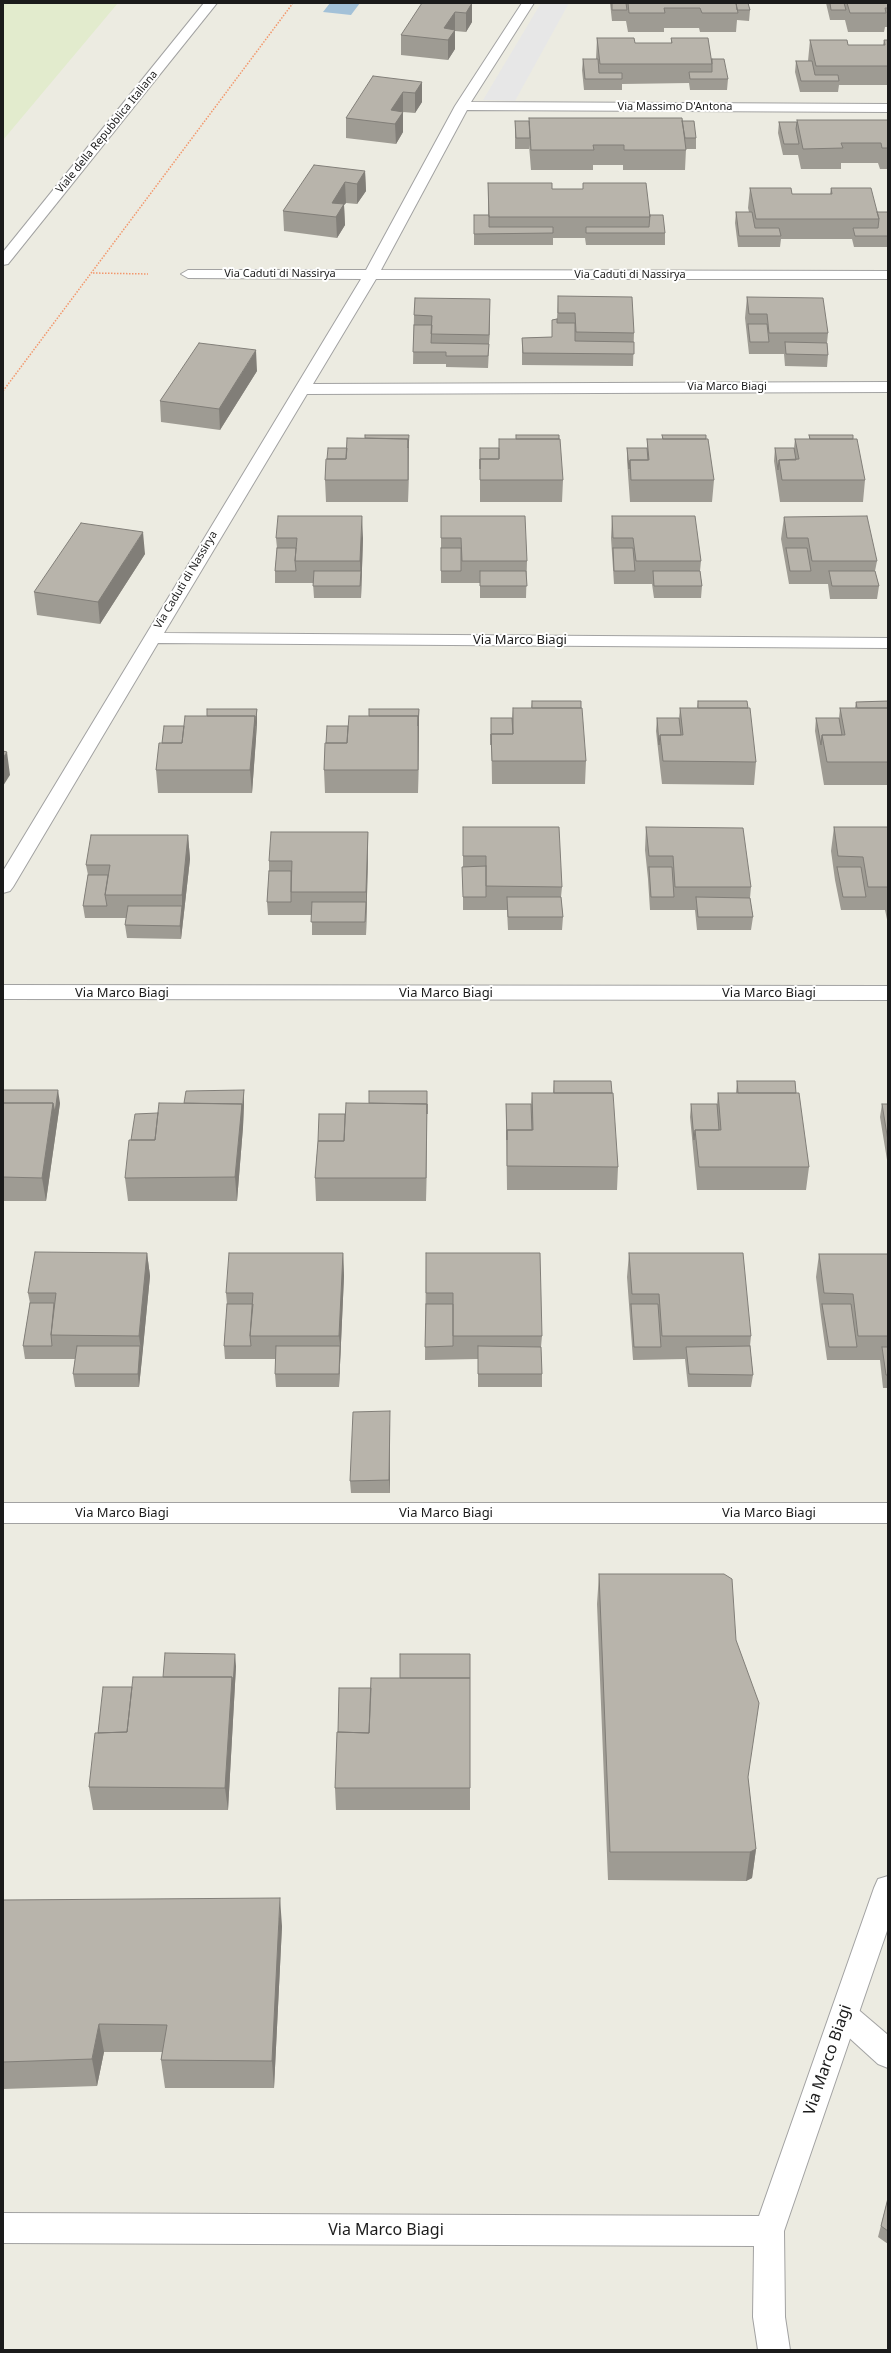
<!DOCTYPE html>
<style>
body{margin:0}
#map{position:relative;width:891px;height:2353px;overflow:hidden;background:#ecebe1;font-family:"Noto Sans",sans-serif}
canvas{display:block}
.frame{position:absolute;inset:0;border:4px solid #1b1b1b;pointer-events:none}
</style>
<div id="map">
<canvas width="891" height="2353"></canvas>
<div class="frame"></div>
</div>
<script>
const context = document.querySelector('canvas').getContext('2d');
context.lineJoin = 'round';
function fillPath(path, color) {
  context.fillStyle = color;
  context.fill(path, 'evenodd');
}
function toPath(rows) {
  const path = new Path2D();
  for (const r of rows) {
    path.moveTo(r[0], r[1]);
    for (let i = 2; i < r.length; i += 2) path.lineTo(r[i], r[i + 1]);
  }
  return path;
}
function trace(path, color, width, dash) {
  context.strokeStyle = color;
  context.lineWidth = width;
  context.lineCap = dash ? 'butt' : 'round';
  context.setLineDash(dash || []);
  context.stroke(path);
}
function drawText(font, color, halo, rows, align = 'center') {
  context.font = font + ' "Noto Sans",sans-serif';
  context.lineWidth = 4;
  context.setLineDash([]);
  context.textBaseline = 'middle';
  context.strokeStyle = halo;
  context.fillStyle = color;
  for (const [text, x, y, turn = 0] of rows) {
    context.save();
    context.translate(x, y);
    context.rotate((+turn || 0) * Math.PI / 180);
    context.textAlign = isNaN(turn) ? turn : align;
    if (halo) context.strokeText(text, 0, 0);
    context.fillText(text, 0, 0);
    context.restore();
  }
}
fillPath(toPath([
 [3,3,118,3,3,140]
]), '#e2ebcd');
fillPath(toPath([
 [541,3,569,3,515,101,483,100]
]), '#e7e7e7');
fillPath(toPath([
 [330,3,360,3,351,15,323,12]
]), '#a3c1d8');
const service = toPath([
 [844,2002,854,2006,888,2035,888,2068,878,2064,834,2024,830,2015,834,2006,844,2002]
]);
const minor = toPath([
 [522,3,534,3,471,102,888,104,888,112,467,110,381,270,888,271,888,279,376,279,313,384,888,382,888,392,307,394,164,633,888,638,888,648,158,643,13,887,10,891,3,893,3,871,361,279,188,278,181,274,188,270,366,270,455,106,522,3],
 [3,985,888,986,888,1000,3,999,3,985],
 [3,1503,888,1503,888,1523,3,1523,3,1503],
 [888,1876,888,1928,784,2231,785,2317,790,2350,758,2350,753,2317,754,2246,3,2243,3,2213,759,2216,874,1888,878,1879,888,1876]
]);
const tertiary = toPath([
 [204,3,217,3,8,264,3,265,3,252,204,3]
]);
trace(service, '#a2a2a2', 2);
trace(minor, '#a2a2a2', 2);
trace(tertiary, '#a2a2a2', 2);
trace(toPath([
 [93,273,148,274],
 [3,391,293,3]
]), '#f2976c', 1.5, [1.5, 1.5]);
fillPath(service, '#fff');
fillPath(minor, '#fff');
fillPath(tertiary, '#fff');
fillPath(toPath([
 [472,3,472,22,466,32,455,31,455,49,448,60,401,55,401,35],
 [610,3,748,3,750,10,749,21,737,20,736,32,700,32,699,28,664,28,664,32,628,32,626,21,612,21],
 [826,3,888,3,888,27,885,27,884,32,848,32,845,20,830,20],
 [597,38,635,43,671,43,671,38,712,59,728,79,727,90,690,90,689,83,622,84,622,90,584,90,582,70,583,59,596,59],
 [810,40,848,45,883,45,884,40,888,40,888,85,839,85,838,92,800,92,795,72,796,61,808,61],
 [422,82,422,102,415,113,403,112,403,132,396,144,346,138,346,118],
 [797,120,888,120,888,169,880,169,878,163,841,163,841,169,801,169,798,155,783,155,778,133,779,122,797,122],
 [515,121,682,121,696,138,696,149,686,149,685,170,623,170,623,165,593,165,593,170,531,170,529,145,529,149,515,149],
 [365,171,366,191,357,204,346,203,344,205,345,225,337,238,284,231,283,211],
 [488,183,552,189,583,189,583,183,650,215,665,233,665,245,586,245,585,238,553,238,553,245,474,245,474,215,488,215],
 [750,188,792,194,830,194,831,188,877,212,888,212,888,247,854,247,852,239,781,239,780,247,738,247,735,223,736,212,749,212,748,208],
 [558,296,634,333,633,366,522,365,522,338,552,337,552,320,557,319],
 [747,297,828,333,827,343,828,355,827,367,785,366,784,354,749,354,745,318],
 [415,298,490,320,488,368,446,367,446,364,413,364,414,315],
 [257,371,220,430,161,422,160,401],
 [662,435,714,480,712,502,630,502,627,460,627,448,647,448,647,439,662,439],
 [809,435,865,480,863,502,780,502,774,461,775,448,794,448,795,439,809,439],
 [499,439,563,480,562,502,480,502,480,448,499,448],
 [409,447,408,502,326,502,325,480,327,459,347,448],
 [441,516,527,561,526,598,480,598,480,583,441,583],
 [612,516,701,561,700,571,702,586,701,598,654,598,652,584,614,584,611,538],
 [784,517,877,561,875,571,879,586,877,599,830,599,828,584,789,584,781,539],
 [276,538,363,538,361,598,314,598,313,583,275,583,275,571,277,548],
 [145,554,100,624,37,615,34,592],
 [532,701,586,761,585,784,492,784,491,718,512,718,513,708,531,708],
 [698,701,756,762,754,785,662,784,659,758,656,731,657,718,679,718,680,708,697,708],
 [888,701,888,785,824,785,815,731,816,718,839,718,840,708,855,708,856,702],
 [257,709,257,722,252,793,158,793,156,770,162,743,184,726,207,716],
 [419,709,418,793,325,793,324,770,326,743,369,716],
 [463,827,562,887,561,897,563,917,562,930,508,930,507,910,463,910],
 [646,827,751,887,750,898,753,917,751,930,697,930,695,910,650,910,648,879,645,850],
 [834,827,888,827,888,924,885,910,841,910,835,880,831,851],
 [368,832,368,855,366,935,312,935,312,915,268,915,267,902,269,871,269,861],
 [188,835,190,859,181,939,127,938,125,925,126,918,85,918,83,906,88,875,86,865],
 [554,1081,618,1167,617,1190,507,1190,506,1104,531,1104,532,1093,553,1093],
 [737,1081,796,1093,809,1167,806,1190,697,1190,690,1117,691,1104,717,1104,718,1093,736,1093],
 [3,1090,60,1103,46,1201,3,1201],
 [244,1103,243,1127,237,1201,128,1201,125,1178,158,1113],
 [427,1104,426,1201,316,1201,315,1178,318,1141],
 [882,1104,888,1104,888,1166,880,1117],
 [147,1253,150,1276,139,1387,75,1387,73,1374,75,1359,25,1359,23,1346,30,1303,28,1293],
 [343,1253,344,1276,339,1387,276,1387,275,1374,276,1359,225,1359,224,1346,227,1304,226,1293],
 [426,1253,542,1336,541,1347,542,1374,542,1387,478,1387,478,1359,425,1360],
 [629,1253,751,1336,750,1346,753,1375,751,1387,688,1387,685,1359,633,1360,627,1277],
 [819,1254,888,1254,888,1388,883,1388,880,1360,827,1360,821,1317,816,1277],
 [390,1424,390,1493,351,1493,350,1481],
 [599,1574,736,1640,748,1778,756,1849,752,1878,746,1881,608,1880,597,1604],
 [236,1666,228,1810,93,1810,89,1787,98,1733,132,1687,163,1677],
 [335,1788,470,1788,470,1810,336,1810],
 [3,1900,282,1926,274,2088,165,2088,161,2060,162,2052,104,2052,97,2086,3,2089],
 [888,2198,888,2244,878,2237]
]), '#9e9b93');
fillPath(toPath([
 [472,3,472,22,466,32,466,13],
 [455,12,455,49,448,60,448,40,444,28],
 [422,82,422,102,415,113,415,93],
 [403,92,403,132,396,144,395,124,391,110],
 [365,171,366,191,357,204,357,184],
 [345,182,346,203,344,205,345,225,337,238,336,217,332,203],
 [490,299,490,320,488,368,489,335],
 [256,350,257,371,220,430,219,409],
 [409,435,409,447,408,502,408,480],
 [362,516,363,538,361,598,360,561],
 [143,532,145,554,100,624,98,602],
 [257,709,257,722,256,739,255,726],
 [419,709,419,722,418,793,418,716],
 [255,716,256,739,252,793,250,770],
 [7,752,10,775,3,786,3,758],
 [368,832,368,855,366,935,366,892],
 [188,835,190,859,181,939,180,926,182,906,182,895],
 [58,1090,60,1103,46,1201,42,1178,53,1103],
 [244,1090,244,1103,243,1127,237,1201,235,1177,242,1104],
 [427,1104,427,1127,426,1201,426,1178],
 [147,1253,150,1276,142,1359,139,1336],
 [343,1253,344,1276,339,1387,339,1374,340,1346,339,1336],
 [140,1346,142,1359,139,1387,138,1374],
 [390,1411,390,1493,389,1480],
 [235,1654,236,1666,228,1810,225,1788,232,1677],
 [3,1660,4,1666,3,1676],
 [756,1849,752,1878,746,1881,750,1852],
 [280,1898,282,1926,274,2088,272,2061],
 [99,2024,104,2052,97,2086,92,2059]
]), '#817e78');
const building = toPath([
 [422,3,472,3,466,13,455,12,444,28,455,30,448,40,401,35,422,3],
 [612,3,626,3,627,10,612,10,612,3],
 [628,3,736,3,738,13,702,13,700,8,664,8,665,13,629,13,628,3],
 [736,3,748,3,750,10,737,10,736,3],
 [830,3,844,3,846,10,831,10,830,3],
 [847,3,888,3,888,8,885,8,886,13,850,13,847,3],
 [597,38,634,38,635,43,672,43,671,38,708,38,712,64,600,64,597,38],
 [810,40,847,40,848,45,885,45,884,40,888,40,888,66,816,66,810,40],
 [583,59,598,59,599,73,622,73,622,79,585,79,583,59],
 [712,59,724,59,728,79,690,79,689,72,712,72,712,59],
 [796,61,812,61,815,75,838,75,839,81,801,81,796,61],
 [373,76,422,82,415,93,403,92,391,110,403,112,395,124,346,118,373,76],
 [529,118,682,118,686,150,624,150,624,145,593,145,594,150,531,150,529,118],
 [797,120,888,120,888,148,882,148,881,143,841,143,843,148,803,149,797,120],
 [515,121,529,121,530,138,516,138,515,121],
 [682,121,694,121,696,138,685,138,682,121],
 [779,122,797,122,796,129,799,144,784,144,779,122],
 [314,165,365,171,357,184,345,182,332,203,344,204,336,217,283,211,314,165],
 [488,183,552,183,552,189,583,189,583,183,646,183,650,217,489,217,488,183],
 [750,188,791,188,792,194,832,194,831,188,871,188,879,219,756,219,750,188],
 [736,212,752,212,755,228,779,228,781,236,739,236,736,212],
 [877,212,888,212,888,236,855,236,853,228,878,228,879,219,877,212],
 [474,215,489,215,489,227,553,227,553,233,474,234,474,215],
 [650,215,663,215,665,233,586,233,586,227,649,227,650,215],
 [558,296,632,297,634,333,576,332,575,313,558,313,558,296],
 [747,297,823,298,828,333,769,333,767,314,749,314,747,297],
 [415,298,490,299,489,335,431,334,432,316,414,315,415,298],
 [557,319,557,323,575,323,575,341,634,342,634,354,523,353,522,338,552,337,552,320,557,319],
 [748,324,767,324,769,342,750,342,748,324],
 [414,325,432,325,431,343,489,344,488,356,446,356,446,352,413,352,414,325],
 [785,342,827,343,828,355,786,354,785,342],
 [199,343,256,350,219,409,160,401,199,343],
 [365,435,409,435,408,448,408,439,365,438,365,435],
 [516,435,559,435,559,439,516,439,516,435],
 [662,435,706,435,706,439,663,439,662,435],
 [809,435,853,435,853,439,810,439,809,435],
 [347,438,408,439,408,480,325,480,326,459,346,459,347,438],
 [499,439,560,439,563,480,480,480,480,459,499,459,499,439],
 [647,439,708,439,714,480,631,480,630,460,649,460,647,439],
 [795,439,857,439,865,480,782,480,779,460,799,459,795,439],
 [328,448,347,448,346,459,327,459,328,448],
 [480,448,499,448,499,459,480,459,480,469,480,448],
 [627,448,647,448,648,460,630,460,629,469,627,448],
 [775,448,794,448,796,460,779,460,778,470,775,448],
 [278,516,362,516,360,561,295,561,297,538,276,538,278,516],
 [441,516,525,516,527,561,462,561,461,538,441,538,441,516],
 [612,516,695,516,701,561,636,561,633,538,613,538,612,516],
 [867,516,877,561,812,561,808,538,787,538,784,517,867,516],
 [81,523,143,532,98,602,34,592,81,523],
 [277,548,296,548,295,561,296,571,275,571,277,548],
 [441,548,461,548,461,571,441,571,441,548],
 [613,548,633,548,635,571,614,571,613,548],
 [786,548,807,548,811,571,790,571,786,548],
 [314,571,361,571,360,586,313,586,314,571],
 [480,571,526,571,527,586,480,586,480,571],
 [653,571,700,571,702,586,654,586,653,571],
 [829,571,875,571,879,586,832,586,829,571],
 [532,701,581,701,581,708,532,708,532,701],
 [698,701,747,701,748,708,698,708,698,701],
 [888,701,888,708,857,708,856,702,888,701],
 [513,708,582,708,586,761,492,761,491,734,513,734,513,708],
 [680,708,750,708,756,762,663,761,660,735,683,735,680,708],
 [840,708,888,708,888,762,827,762,822,735,845,735,840,708],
 [207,709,257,709,255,726,255,716,207,716,207,709],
 [369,709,419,709,418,726,418,716,369,716,369,709],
 [185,716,255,716,250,770,156,770,159,743,182,743,185,716],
 [349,716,418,716,418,770,324,770,325,743,347,743,349,716],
 [491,718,512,718,513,734,491,734,491,745,491,718],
 [657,718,679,718,681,735,660,735,659,745,657,718],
 [816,718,839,718,842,735,822,735,821,745,816,718],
 [164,726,184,726,182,743,162,743,164,726],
 [327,726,348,726,347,743,326,743,327,726],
 [3,751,7,752,3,758,3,751],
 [463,827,559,827,562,887,486,886,486,856,463,856,463,827],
 [646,827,743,828,751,887,675,887,673,856,649,856,646,827],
 [834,827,888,827,888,887,868,887,863,857,838,856,834,827],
 [271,832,368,832,366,892,291,892,292,861,269,861,271,832],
 [91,835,188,835,182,895,105,895,110,865,86,865,91,835],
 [486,866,486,897,463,897,462,867,486,866],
 [649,867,672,867,674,897,651,897,649,867],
 [837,867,861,867,866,897,843,897,837,867],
 [269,871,291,871,291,902,267,902,269,871],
 [88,875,108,875,105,895,107,906,83,906,88,875],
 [507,897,561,897,563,917,508,917,507,897],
 [696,897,750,898,753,917,698,917,696,897],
 [312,902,366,902,365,922,311,922,312,902],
 [128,906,182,906,180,926,125,925,128,906],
 [554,1081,611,1081,612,1093,554,1093,554,1081],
 [737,1081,795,1081,796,1093,738,1093,737,1081],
 [3,1090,58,1090,55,1113,53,1103,3,1103,3,1090],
 [244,1090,242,1114,242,1104,184,1103,186,1091,244,1090],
 [369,1091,427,1091,427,1114,427,1104,369,1103,369,1091],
 [532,1093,613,1093,618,1167,507,1166,507,1130,533,1130,532,1093],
 [718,1093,799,1093,809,1167,699,1167,695,1130,721,1130,718,1093],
 [3,1103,53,1103,42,1178,3,1177,3,1103],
 [159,1103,242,1104,235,1177,125,1178,129,1140,155,1140,159,1103],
 [346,1103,427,1104,426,1178,315,1178,318,1141,344,1141,346,1103],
 [506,1104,531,1104,532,1130,507,1130,507,1140,506,1104],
 [691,1104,717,1104,719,1130,695,1130,694,1140,691,1104],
 [882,1104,888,1104,888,1141,882,1104],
 [158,1113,155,1140,131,1140,135,1114,158,1113],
 [319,1114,345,1114,344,1141,318,1141,319,1114],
 [35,1252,147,1253,139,1336,51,1335,56,1293,28,1293,35,1252],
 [229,1253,343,1253,339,1336,250,1336,253,1293,226,1293,229,1253],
 [426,1253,540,1253,542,1336,453,1336,453,1293,426,1293,426,1253],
 [629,1253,743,1253,751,1336,662,1336,659,1294,632,1294,629,1253],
 [819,1254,888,1254,888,1336,858,1336,853,1294,824,1293,819,1254],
 [30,1303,54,1303,51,1335,52,1346,23,1346,30,1303],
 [227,1304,253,1304,250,1336,251,1346,224,1346,227,1304],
 [426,1304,453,1304,453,1346,425,1347,426,1304],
 [631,1304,658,1304,661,1347,634,1347,631,1304],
 [822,1304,851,1304,857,1347,829,1347,822,1304],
 [77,1346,140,1346,138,1374,73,1374,77,1346],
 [276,1346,340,1346,339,1374,275,1374,276,1346],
 [478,1346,541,1347,542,1374,478,1374,478,1346],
 [750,1346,753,1375,689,1374,686,1347,750,1346],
 [882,1347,888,1347,888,1375,886,1375,882,1347],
 [390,1411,389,1480,350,1481,353,1412,390,1411],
 [599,1574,724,1574,732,1579,736,1640,759,1703,748,1777,756,1849,750,1852,610,1852,599,1574],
 [165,1653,235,1654,233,1687,232,1677,163,1677,165,1653],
 [400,1654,470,1654,470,1678,400,1678,400,1654],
 [133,1677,232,1677,225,1788,89,1787,95,1733,127,1732,133,1677],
 [371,1678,470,1678,470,1788,335,1788,337,1732,369,1733,371,1678],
 [103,1687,132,1687,127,1732,98,1733,103,1687],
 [339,1688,371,1688,369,1733,338,1732,339,1688],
 [280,1898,272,2061,161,2060,167,2025,99,2024,92,2059,3,2062,3,1900,280,1898],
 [888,2198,888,2231,881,2226,888,2198]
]);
fillPath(building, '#b8b4ab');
trace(building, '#817e78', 1);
drawText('11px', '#1b1b1b', '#fff', [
 ["Via Massimo D'Antona",675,107],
 ["Viale della Repubblica Italiana",107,132,-51],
 ["Via Caduti di Nassirya",280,274],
 ["Via Caduti di Nassirya",630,275],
 ["Via Marco Biagi",727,387],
 ["Via Caduti di Nassirya",186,580,-59]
]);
drawText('13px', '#1b1b1b', '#fff', [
 ["Via Marco Biagi",520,640],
 ["Via Marco Biagi",122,993],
 ["Via Marco Biagi",446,993],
 ["Via Marco Biagi",769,993],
 ["Via Marco Biagi",122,1513],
 ["Via Marco Biagi",446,1513],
 ["Via Marco Biagi",769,1513]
]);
drawText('16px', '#1b1b1b', '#fff', [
 ["Via Marco Biagi",828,2060,-71],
 ["Via Marco Biagi",386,2230]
]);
</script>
